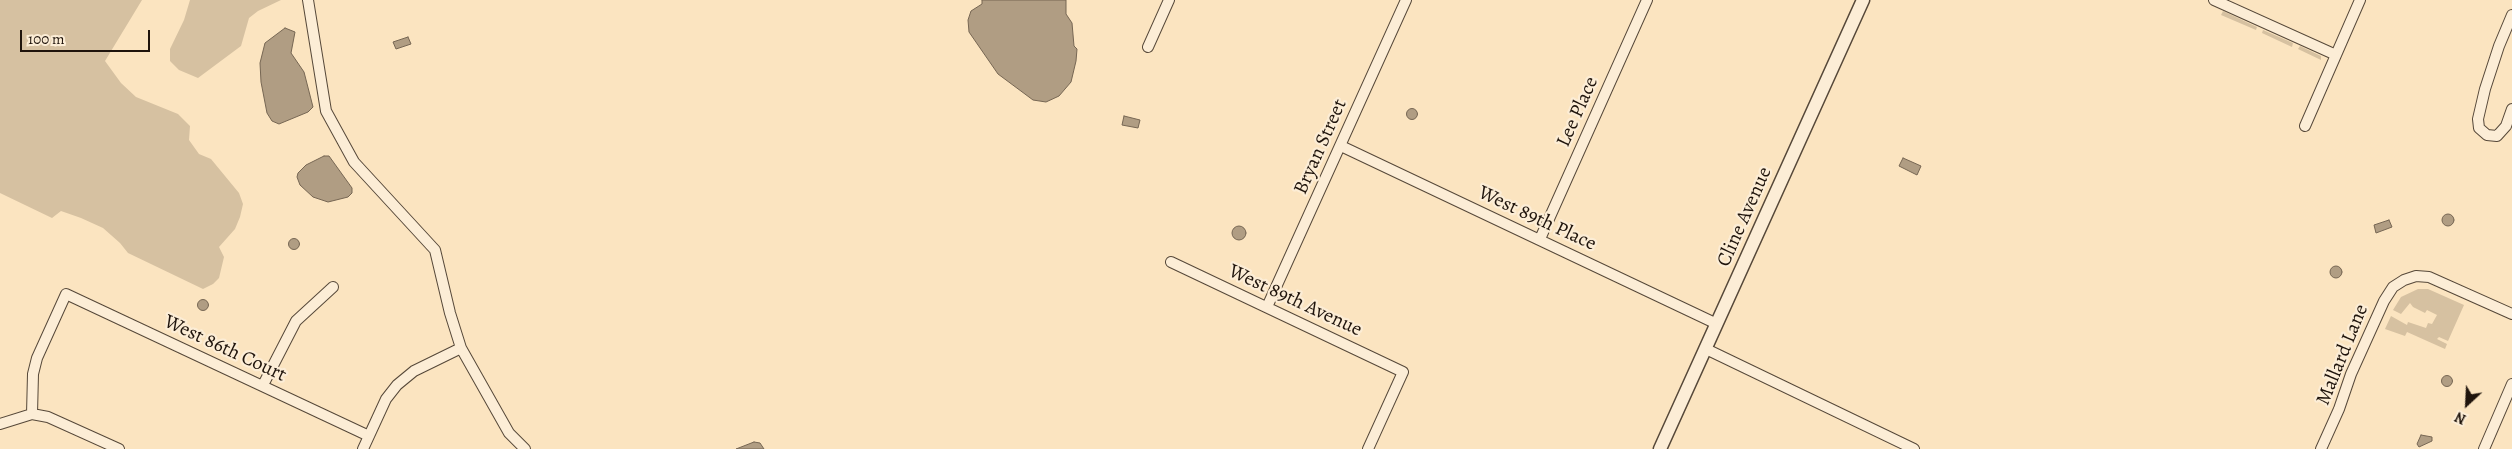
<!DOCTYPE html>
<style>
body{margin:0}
#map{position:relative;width:2512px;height:449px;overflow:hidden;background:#fbe4c0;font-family:Alegreya,serif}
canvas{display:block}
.north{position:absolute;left:2442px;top:379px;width:50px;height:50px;-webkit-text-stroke:4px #fcedd6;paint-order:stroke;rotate:205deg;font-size:14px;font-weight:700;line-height:20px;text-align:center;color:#1f140c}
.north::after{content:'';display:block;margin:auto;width:18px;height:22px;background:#1f140c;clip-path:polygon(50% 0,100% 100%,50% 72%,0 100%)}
.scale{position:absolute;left:20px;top:30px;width:130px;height:22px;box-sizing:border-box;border:2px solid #1f140c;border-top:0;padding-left:6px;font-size:15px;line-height:18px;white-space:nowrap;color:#1f140c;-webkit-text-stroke:4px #fcedd6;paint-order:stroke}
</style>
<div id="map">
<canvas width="2512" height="449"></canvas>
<div class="north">N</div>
<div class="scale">100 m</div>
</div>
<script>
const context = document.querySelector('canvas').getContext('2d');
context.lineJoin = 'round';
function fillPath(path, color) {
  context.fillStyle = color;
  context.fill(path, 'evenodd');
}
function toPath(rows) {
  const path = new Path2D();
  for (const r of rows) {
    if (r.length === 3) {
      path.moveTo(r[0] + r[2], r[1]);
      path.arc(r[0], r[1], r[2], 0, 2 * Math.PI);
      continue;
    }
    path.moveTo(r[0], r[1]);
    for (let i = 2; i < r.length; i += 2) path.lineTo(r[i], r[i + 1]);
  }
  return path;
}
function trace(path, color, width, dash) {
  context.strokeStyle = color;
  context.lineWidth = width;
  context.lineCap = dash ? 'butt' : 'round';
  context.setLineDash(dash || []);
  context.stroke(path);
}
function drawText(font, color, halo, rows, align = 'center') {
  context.font = font + ' Alegreya,serif';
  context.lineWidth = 4.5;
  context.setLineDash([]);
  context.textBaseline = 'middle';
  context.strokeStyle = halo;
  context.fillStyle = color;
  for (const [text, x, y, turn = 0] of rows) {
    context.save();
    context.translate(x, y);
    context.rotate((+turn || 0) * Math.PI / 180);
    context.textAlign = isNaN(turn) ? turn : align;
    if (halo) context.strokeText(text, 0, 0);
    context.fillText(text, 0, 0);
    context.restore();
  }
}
fillPath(toPath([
 [0,0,142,0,105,61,121,83,136,97,178,114,190,126,189,140,199,154,211,159,239,193,243,204,240,217,235,229,219,247,224,257,219,278,213,284,203,289,128,253,120,243,103,228,81,218,61,211,52,218,0,193],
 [190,0,281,0,258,11,249,18,241,46,198,78,179,70,170,61,170,49,184,20],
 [2223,11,2257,27,2256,30,2221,15],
 [2263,30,2293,43,2292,47,2262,33],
 [2300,46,2321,56,2321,60,2298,49],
 [2418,289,2428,289,2464,305,2448,341,2439,337,2437,339,2447,344,2445,349,2407,332,2405,336,2385,329,2391,316,2407,325,2408,322,2426,328,2428,323,2432,324,2437,315,2427,310,2425,313,2413,307,2410,303,2401,314,2393,310,2401,297]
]), '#d6c1a1');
const water = toPath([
 [982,0,1066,0,1066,14,1072,23,1074,46,1077,49,1076,61,1071,82,1059,96,1046,102,1033,100,998,74,969,32,968,20,971,11,982,4,982,0],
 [285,28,295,32,291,53,304,72,313,107,308,112,279,124,272,121,267,113,261,82,260,63,265,43,285,28],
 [408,37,411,44,396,49,393,42,408,37],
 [1412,114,5.5],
 [1124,116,1140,120,1138,128,1122,125,1124,116],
 [324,156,329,156,352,188,352,193,348,197,328,202,313,197,300,185,297,177,298,173,306,165,324,156],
 [1903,158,1921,166,1917,175,1899,166,1903,158],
 [2448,220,6],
 [2389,220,2392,227,2376,233,2374,225,2389,220],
 [1239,233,7],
 [294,244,5.5],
 [2336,272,6],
 [203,305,5.5],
 [2447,381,5.5],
 [2421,435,2432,437,2432,441,2419,447,2417,444,2421,435],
 [754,442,760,443,764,449,736,449,754,442]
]);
fillPath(water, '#b09d83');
trace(water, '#766653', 1);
const minor = toPath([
 [308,0,326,111,354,162,435,250,450,313,461,348,509,433,525,449],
 [2214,0,2336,55],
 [2512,15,2499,46,2485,89,2478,119,2479,128,2487,135,2497,136,2506,126,2512,109],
 [1148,47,1169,0],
 [2305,126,2360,0],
 [1341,146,1717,324],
 [1540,239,1647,0],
 [1171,262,1403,372,1368,449],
 [1267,307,1406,0],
 [1706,349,1914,449],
 [263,385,296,321,333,287],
 [32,414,33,374,37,358,66,294,369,436],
 [0,424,32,414,48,417,119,449],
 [363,449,386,399,397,385,414,371,461,348],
 [2321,449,2339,409,2351,374,2384,301,2393,287,2404,280,2416,276,2429,277,2512,314],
 [2484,449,2512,384]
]);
const tertiary = toPath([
 [1660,449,1863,0]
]);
trace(minor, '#564839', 12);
trace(tertiary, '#564839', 15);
trace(minor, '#fcedd6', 10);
trace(tertiary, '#fcedd6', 12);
drawText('20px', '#1f140c', '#fcedd6', [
 ["Lee Place",1578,112,-66],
 ["Bryan Street",1321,147,-66],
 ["Cline Avenue",1745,217,-66],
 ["West 89th Place",1537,219,25],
 ["West 89th Avenue",1295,301,25],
 ["West 86th Court",225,349,25],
 ["Mallard Lane",2343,355,-68]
]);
</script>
